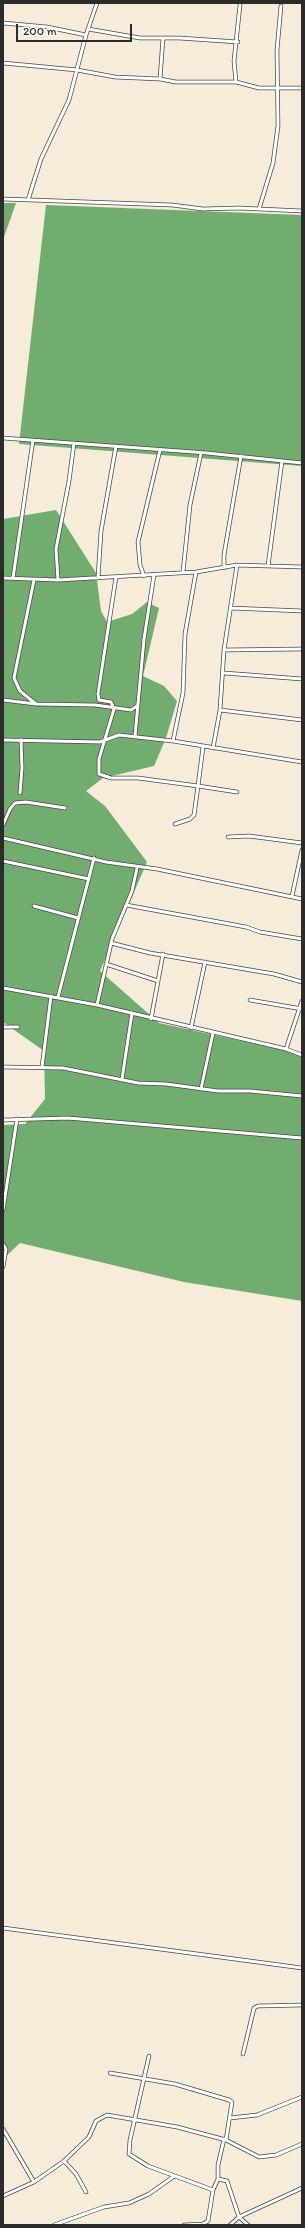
<!DOCTYPE html>
<style>
body{margin:0}
#map{position:relative;width:305px;height:2228px;overflow:hidden;background:#f6ecd9;font-family:Itim,sans-serif}
canvas{display:block}
.frame{position:absolute;inset:0;border:4px solid #2b2b2b;pointer-events:none}
.scale{position:absolute;left:16px;top:24px;width:116px;height:18px;box-sizing:border-box;border:2px solid #2b2b2b;border-top:0;padding-left:5px;font-size:12px;line-height:14px;white-space:nowrap;color:#2b2b2b;-webkit-text-stroke:3px #fdfcf7;paint-order:stroke}
</style>
<div id="map">
<canvas width="305" height="2228"></canvas>
<div class="frame"></div>
<div class="scale">200 m</div>
</div>
<script>
const context = document.querySelector('canvas').getContext('2d');
context.lineJoin = 'round';
function fillPath(path, color) {
  context.fillStyle = color;
  context.fill(path, 'evenodd');
}
function toPath(rows) {
  const path = new Path2D();
  for (const r of rows) {
    path.moveTo(r[0], r[1]);
    for (let i = 2; i < r.length; i += 2) path.lineTo(r[i], r[i + 1]);
  }
  return path;
}
function trace(path, color, width, dash) {
  context.strokeStyle = color;
  context.lineWidth = width;
  context.lineCap = dash ? 'butt' : 'round';
  context.setLineDash(dash || []);
  context.stroke(path);
}
fillPath(toPath([
 [3,203,16,203,3,240],
 [46,205,302,215,302,466,19,444],
 [56,510,96,573,101,611,107,622,132,614,147,602,159,608,143,676,164,686,177,701,166,738,154,766,103,778,86,791,105,806,147,862,100,971,159,1023,302,1054,302,1301,184,1282,20,1243,3,1259,3,1125,25,1124,45,1099,44,1051,3,1022,3,519]
]), '#71ad6e');
const minor = toPath([
 [3,23,47,27,86,35],
 [88,29,140,38,179,38,238,42],
 [3,63,77,70,115,77,160,79,176,82,236,82,259,88,302,88],
 [160,79,163,38],
 [236,82,234,61,240,5],
 [3,199,172,205,203,209,239,208,302,211],
 [28,200,41,159,69,100,86,35,97,3],
 [259,209,273,163,278,126,277,50,281,6],
 [3,438,207,453,302,463],
 [268,566,282,461],
 [224,568,224,555,241,456],
 [183,572,190,505,201,453],
 [144,576,140,565,138,542,160,450],
 [116,577,98,694,99,700,111,702,114,709,99,759,99,774,111,778,138,778,198,786,203,747],
 [3,578,58,580,196,572,237,565,302,567],
 [13,578,33,440],
 [98,578,101,531,116,446],
 [34,580,14,678,20,691,36,704],
 [58,580,56,549,69,481,74,443],
 [231,608,302,611],
 [224,650,302,649],
 [224,673,302,679],
 [3,700,36,704,95,705,131,710,137,706],
 [220,710,302,720],
 [135,736,144,639,154,575],
 [3,740,100,742,119,735,173,741,302,762],
 [173,741,183,693,185,634,196,572],
 [213,748,220,710,224,650,237,565],
 [20,793,22,768,21,740],
 [175,824,190,819,194,815,198,786,237,792],
 [3,825,10,809,15,803,26,802,65,808],
 [228,837,249,836,302,843],
 [3,838,106,862,157,869,302,899],
 [3,861,89,879],
 [292,896,302,850],
 [126,905,246,927,260,932,302,939],
 [34,906,78,918],
 [111,943,150,953,274,974,302,982],
 [106,964,158,981],
 [3,988,97,1005,286,1049,302,1055],
 [58,997,94,858],
 [250,1000,302,1009],
 [97,1005,112,939,132,891,137,868],
 [151,1019,163,954],
 [3,1027,18,1027],
 [191,1028,205,962],
 [286,1049,302,1001],
 [3,1067,63,1068,138,1083,166,1084,218,1091,250,1091,302,1096],
 [42,1067,51,996],
 [122,1079,132,1013],
 [201,1089,213,1033],
 [3,1120,68,1118,302,1138],
 [3,1210,17,1119],
 [3,1244,6,1249,3,1267],
 [3,1928,302,1968],
 [243,2054,254,2008,258,2006,302,2005],
 [149,2056,130,2140,129,2154,148,2166,213,2190],
 [110,2073,175,2084,229,2100,232,2102,226,2140],
 [230,2118,257,2115,302,2097],
 [3,2129,34,2182],
 [64,2161,76,2174,86,2192],
 [218,2179,227,2181,239,2217,248,2225],
 [3,2196,34,2182,64,2161,89,2137,96,2121,107,2115,177,2127,226,2140,259,2157,276,2155,302,2144],
 [54,2225,104,2207,129,2203,149,2194,173,2177],
 [184,2225,203,2224,208,2221,213,2190,218,2179,218,2165,224,2139],
 [230,2225,239,2217,302,2188]
]);
trace(minor, '#494845', 4.5);
trace(minor, '#fff', 3);
</script>
